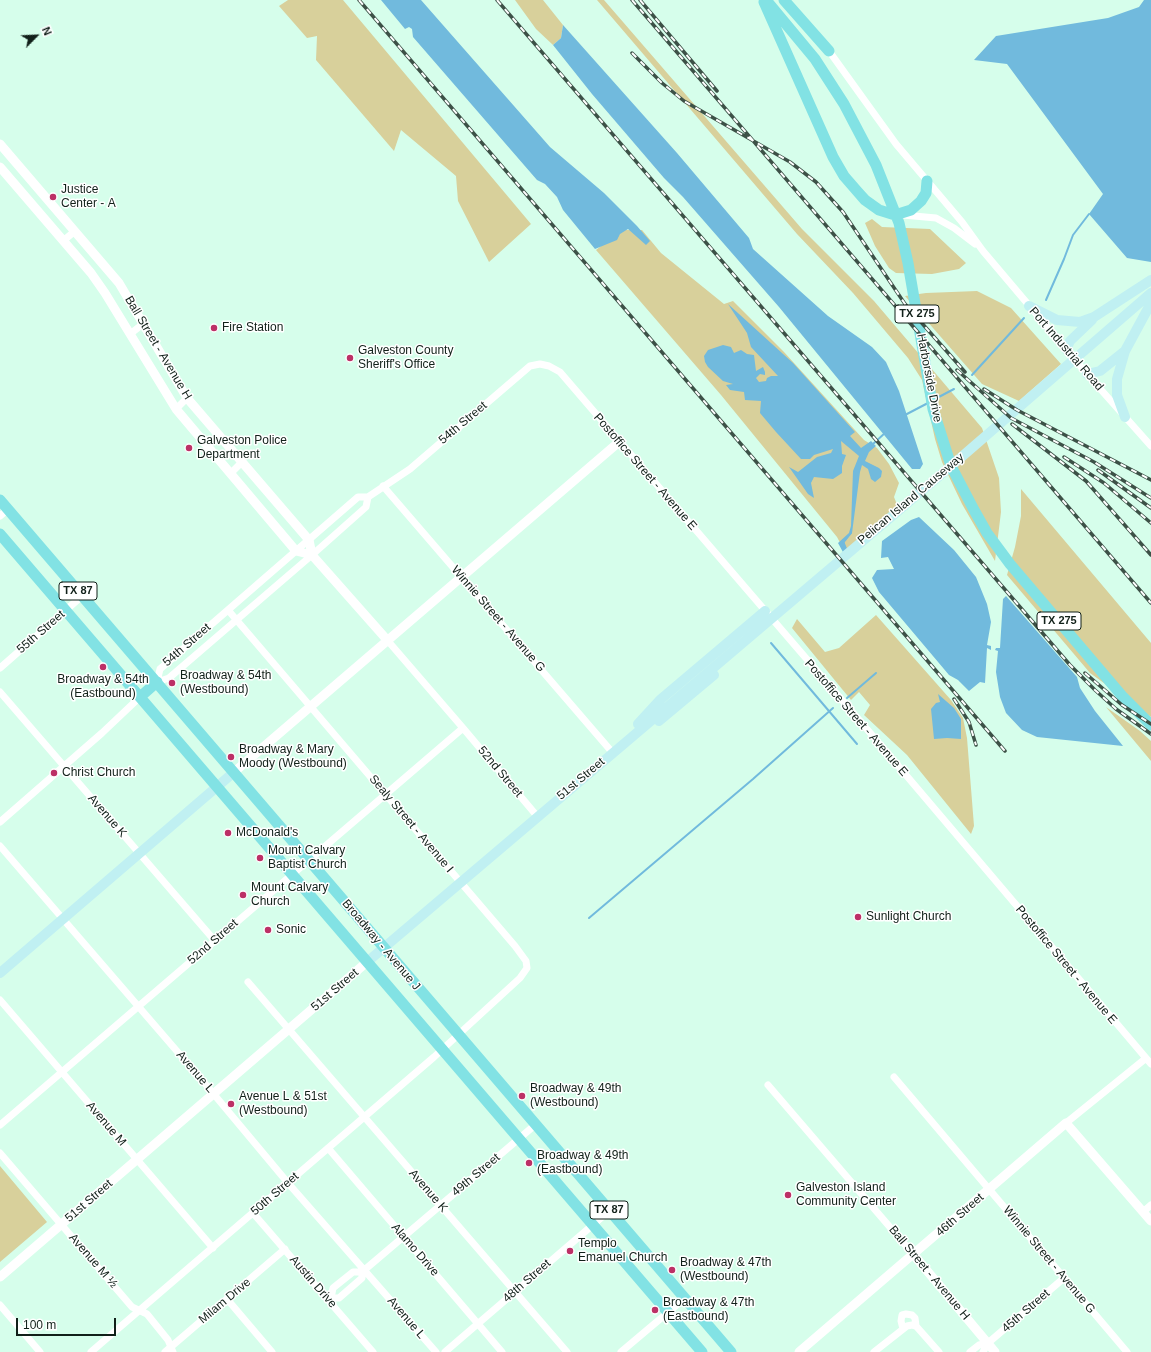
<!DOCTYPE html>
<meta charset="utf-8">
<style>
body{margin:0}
#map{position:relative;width:1151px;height:1352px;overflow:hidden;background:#d6feeb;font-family:Arial,sans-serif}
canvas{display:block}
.north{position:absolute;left:16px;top:16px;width:40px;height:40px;-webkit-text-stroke:3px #fff;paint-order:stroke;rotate:66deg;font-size:11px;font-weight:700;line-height:16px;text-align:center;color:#112019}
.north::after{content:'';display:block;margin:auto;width:14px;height:18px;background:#112019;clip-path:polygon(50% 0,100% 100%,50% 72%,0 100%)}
.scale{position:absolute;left:16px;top:1318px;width:100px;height:18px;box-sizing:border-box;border:2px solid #112019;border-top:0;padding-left:5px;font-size:12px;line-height:14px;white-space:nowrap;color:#112019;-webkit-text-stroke:3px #fff;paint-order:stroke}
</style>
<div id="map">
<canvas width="1151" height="1352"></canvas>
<div class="north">N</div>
<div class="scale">100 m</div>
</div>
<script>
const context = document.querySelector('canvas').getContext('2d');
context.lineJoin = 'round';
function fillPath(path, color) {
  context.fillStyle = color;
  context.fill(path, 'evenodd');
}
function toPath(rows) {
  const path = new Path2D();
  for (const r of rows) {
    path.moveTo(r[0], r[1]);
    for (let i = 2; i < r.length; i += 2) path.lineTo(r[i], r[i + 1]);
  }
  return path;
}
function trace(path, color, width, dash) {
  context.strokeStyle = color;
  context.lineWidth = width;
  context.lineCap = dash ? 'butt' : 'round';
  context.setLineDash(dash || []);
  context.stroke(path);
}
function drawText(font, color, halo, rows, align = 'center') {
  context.font = font + ' Arial,sans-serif';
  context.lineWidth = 3;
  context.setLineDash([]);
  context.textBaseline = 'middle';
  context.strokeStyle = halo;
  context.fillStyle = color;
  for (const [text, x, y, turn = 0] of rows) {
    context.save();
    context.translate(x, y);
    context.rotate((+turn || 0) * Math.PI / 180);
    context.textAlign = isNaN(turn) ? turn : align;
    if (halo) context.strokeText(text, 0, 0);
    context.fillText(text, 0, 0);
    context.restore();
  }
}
fillPath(toPath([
 [288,0,343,0,531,224,489,262,458,201,456,176,401,130,394,151,316,60,317,36,307,38,279,6],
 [515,0,543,0,563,25,561,38,553,45,536,29],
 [597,0,604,0,802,229,874,301,982,428,999,478,1001,512,995,561,962,504,942,462,935,439,922,380,908,358,853,293,797,234],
 [872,219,882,227,930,229,966,263,959,269,932,274,896,273,889,268,875,246,865,223],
 [621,230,642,230,661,253,724,304,733,301,784,352,864,440,877,448,889,464,899,483,894,497,900,512,847,556,837,537,721,395,596,250],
 [977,291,1011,308,1061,364,1019,401,982,384,905,296,926,293],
 [1021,489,1151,643,1151,717,1090,673,1007,575,1015,547,1021,516],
 [876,615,951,700,963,718,967,738,974,826,971,834,907,755,864,715,870,705,859,692,851,700,792,628,797,619,825,652,839,648],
 [1106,707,1140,731,1151,741,1151,761],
 [0,1166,47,1222,0,1262]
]), '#d8d09b');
fillPath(toPath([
 [381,0,421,0,550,147,604,193,637,226,650,241,646,245,628,229,620,234,617,240,595,249,563,210,557,197,545,184,537,180,413,37,412,29,409,27,405,29],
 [1144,0,1151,0,1151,262,1127,258,1089,214,1103,194,1007,64,974,60,996,36,1108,18,1139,7],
 [563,25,677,153,749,238,753,249,828,316,872,347,886,362,899,391,923,464,920,469,912,469,779,307,683,197,664,178,592,94,553,45,561,38],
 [728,304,793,363,855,432,850,436,861,448,871,441,876,446,869,452,865,461,879,468,882,471,881,477,875,482,871,479,868,469,862,465,860,472,852,533,844,541,848,551,844,554,838,543,849,533,851,526,853,471,859,456,841,441,842,454,846,455,842,466,842,473,833,479,814,477,811,483,814,498,808,494,789,467,798,472,817,457,831,453,833,449,814,455,810,459,801,459,776,432,760,413,761,401,745,400,744,392,730,390,726,385,733,384,723,381,708,367,705,362,704,356,708,350,723,345,731,347,734,353,741,350,747,354,754,355,756,371,763,367,765,372,765,375,760,374,756,378,759,382,766,381,767,378,771,376,778,376,751,347,747,333],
 [919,517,954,550,976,577,987,604,991,622,987,645,991,646,991,650,987,648,985,683,980,682,969,691,958,680,949,675,879,592,872,578,877,570,894,569,888,557,881,558,882,541,911,520],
 [1006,596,1077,677,1080,688,1095,711,1123,746,1037,737,1022,730,1006,713,1000,697,996,672,998,651,995,650,996,648,1000,648,1003,599],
 [938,694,954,708,961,719,961,739,947,738,934,739,931,709,936,703,940,702]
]), '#71badd');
trace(toPath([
 [1046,300,1064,259,1073,235,1089,214],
 [972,375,1024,318],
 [935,399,954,389],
 [905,415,928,403],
 [873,444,886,432],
 [843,543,851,533],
 [771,643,857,744],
 [847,698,876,673],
 [589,918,753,779,833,708]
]), '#71badd', 2);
trace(toPath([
 [829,51,896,144,962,222,983,251,1087,374,1151,446],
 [903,215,936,218,954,228,975,244],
 [63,241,75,231],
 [130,334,143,324],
 [176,409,187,398],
 [231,473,242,462],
 [383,486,612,752],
 [368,497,366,507,312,555,169,678,157,682,160,669,358,497,368,497,410,469,530,366,540,364,549,366,560,372,872,735,1151,1064],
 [0,516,8,509],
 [0,668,82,596],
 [0,692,215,941],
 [463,728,537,816],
 [0,822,102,733,140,697],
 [0,846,207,1086,288,1183,436,1352],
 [248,982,567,1352],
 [0,1000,213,1248],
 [894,1077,1127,1352],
 [768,1085,913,1254],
 [1066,1123,1145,1059],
 [0,1125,463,728,388,641],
 [328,1148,502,1352],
 [0,1153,132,1307,147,1314,168,1340,173,1352],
 [1143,1212,1151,1205],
 [253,1213,373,1352],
 [331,1298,339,1298,362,1278,362,1272],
 [227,1299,272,1352],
 [328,1300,331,1298,333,1288,353,1272,362,1272,535,1125],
 [0,1305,40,1352],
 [903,1329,901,1321,902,1315,906,1314,912,1315,915,1318,916,1326],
 [988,1343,1064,1278],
 [91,1352,434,1057,520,978,527,968,526,961,515,946,228,610],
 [165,1352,285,1249],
 [445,1352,609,1211],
 [621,1352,685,1298],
 [874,1352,907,1326,912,1325,916,1326,939,1352],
 [970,1352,979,1345,988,1343,983,1352]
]), '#fff', 7);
trace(toPath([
 [0,144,119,283,187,398,309,540,312,555,388,641],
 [0,167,91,273,105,293,176,409,296,551,312,555],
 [233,773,619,442],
 [913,1254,995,1352],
 [0,1277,367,962],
 [799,1352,1066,1123,1151,1221]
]), '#fff', 9);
trace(toPath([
 [1029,306,1057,320,1080,322,1094,317,1151,280],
 [1066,349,1070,341,1092,320],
 [1087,374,1100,371,1125,351],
 [1125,417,1117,395,1117,379,1125,351,1151,303],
 [659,721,714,675],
 [638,724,661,699,765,611],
 [367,962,951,466,1151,293],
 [0,973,233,773]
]), '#c0f0f2', 10);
trace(toPath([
 [766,0,815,59,844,104,876,165,899,223,908,263,933,409,951,466,974,510,987,533,1010,564,1123,697,1151,725],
 [784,0,829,51],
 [764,2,833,157,844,176,857,191,865,200,879,210,895,215,911,210,921,201,926,193,927,181],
 [0,500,731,1352],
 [0,534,702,1352],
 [140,697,157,682]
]), '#82e2e4', 11);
const rail = toPath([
 [359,0,1005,751],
 [497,0,1070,665,1095,690,1116,709,1151,734],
 [632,0,1151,603],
 [640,0,717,91],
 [632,53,662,83,684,101,790,162,816,182,843,212,905,304,965,372],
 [957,370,1011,418,1094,462,1151,498],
 [984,389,1017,410,1151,480],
 [1012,424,1086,481,1151,555],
 [1064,457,1104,483,1151,523],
 [1098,470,1151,508],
 [1085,673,1122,705,1151,724],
 [954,699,969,722,976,745]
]);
trace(rail, '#3d5147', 3.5);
trace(rail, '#fff', 2, [6]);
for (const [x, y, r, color] of [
 [53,197,4,"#bc3066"],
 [214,328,4,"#bc3066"],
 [350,358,4,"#bc3066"],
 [189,448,4,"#bc3066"],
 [103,667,4,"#bc3066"],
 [172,683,4,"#bc3066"],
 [231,757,4,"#bc3066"],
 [54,773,4,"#bc3066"],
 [228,833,4,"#bc3066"],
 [260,858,4,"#bc3066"],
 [243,895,4,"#bc3066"],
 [858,917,4,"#bc3066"],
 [268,930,4,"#bc3066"],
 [522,1096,4,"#bc3066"],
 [231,1104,4,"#bc3066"],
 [529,1163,4,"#bc3066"],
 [788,1195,4,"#bc3066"],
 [570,1251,4,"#bc3066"],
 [672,1270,4,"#bc3066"],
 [655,1310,4,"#bc3066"]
]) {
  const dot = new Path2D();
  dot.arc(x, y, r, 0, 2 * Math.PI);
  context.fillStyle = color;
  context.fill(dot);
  trace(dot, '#fff', 1.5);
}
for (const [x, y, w] of [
 [917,314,44],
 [78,591,38],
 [1059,621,44],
 [609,1210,38]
]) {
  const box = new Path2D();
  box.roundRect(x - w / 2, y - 9, w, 18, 3);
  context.fillStyle = '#fff';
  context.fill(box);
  trace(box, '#112019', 1);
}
drawText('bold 11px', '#112019', null, [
 ["TX 275",917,314],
 ["TX 87",78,591],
 ["TX 275",1059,621],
 ["TX 87",609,1210]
]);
drawText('12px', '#112019', '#fff', [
 ["Justice",61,190],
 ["Center - A",61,204],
 ["Fire Station",222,328],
 ["Galveston County",358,351],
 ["Sheriff's Office",358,365],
 ["Galveston Police",197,441],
 ["Department",197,455],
 ["Broadway & 54th",180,676],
 ["(Westbound)",180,690],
 ["Broadway & 54th",103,680,"center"],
 ["(Eastbound)",103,694,"center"],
 ["Broadway & Mary",239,750],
 ["Moody (Westbound)",239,764],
 ["Christ Church",62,773],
 ["McDonald's",236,833],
 ["Mount Calvary",268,851],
 ["Baptist Church",268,865],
 ["Mount Calvary",251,888],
 ["Church",251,902],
 ["Sunlight Church",866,917],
 ["Sonic",276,930],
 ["Broadway & 49th",530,1089],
 ["(Westbound)",530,1103],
 ["Avenue L & 51st",239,1097],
 ["(Westbound)",239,1111],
 ["Broadway & 49th",537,1156],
 ["(Eastbound)",537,1170],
 ["Galveston Island",796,1188],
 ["Community Center",796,1202],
 ["Templo",578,1244],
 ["Emanuel Church",578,1258],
 ["Broadway & 47th",680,1263],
 ["(Westbound)",680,1277],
 ["Broadway & 47th",663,1303],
 ["(Eastbound)",663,1317]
], 'left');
drawText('12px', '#112019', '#fff', [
 ["Ball Street - Avenue H",158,348,59],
 ["Port Industrial Road",1066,349,49],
 ["Harborside Drive",929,378,79],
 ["54th Street",463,423,-40],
 ["Postoffice Street - Avenue E",645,472,49],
 ["Pelican Island Causeway",911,499,-40],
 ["Winnie Street - Avenue G",498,619,49],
 ["55th Street",41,632,-41],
 ["54th Street",187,645,-41],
 ["Postoffice Street - Avenue E",856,718,49],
 ["52nd Street",500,772,50],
 ["51st Street",581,779,-40],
 ["Avenue K",107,816,49],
 ["Sealy Street - Avenue I",411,824,50],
 ["52nd Street",213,942,-41],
 ["Broadway - Avenue J",381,945,50],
 ["Postoffice Street - Avenue E",1066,965,50],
 ["51st Street",335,990,-41],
 ["Avenue L",195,1072,49],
 ["Avenue M",106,1124,49],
 ["49th Street",476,1175,-40],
 ["Avenue K",428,1191,49],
 ["50th Street",275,1194,-41],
 ["51st Street",89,1201,-41],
 ["46th Street",960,1215,-41],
 ["Alamo Drive",415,1250,49],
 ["Winnie Street - Avenue G",1049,1260,50],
 ["Avenue M ½",93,1261,49],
 ["Ball Street - Avenue H",929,1273,50],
 ["48th Street",527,1281,-41],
 ["Austin Drive",313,1282,49],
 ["Milam Drive",225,1301,-40],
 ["45th Street",1026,1311,-41],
 ["Avenue L",406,1318,49]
]);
</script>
